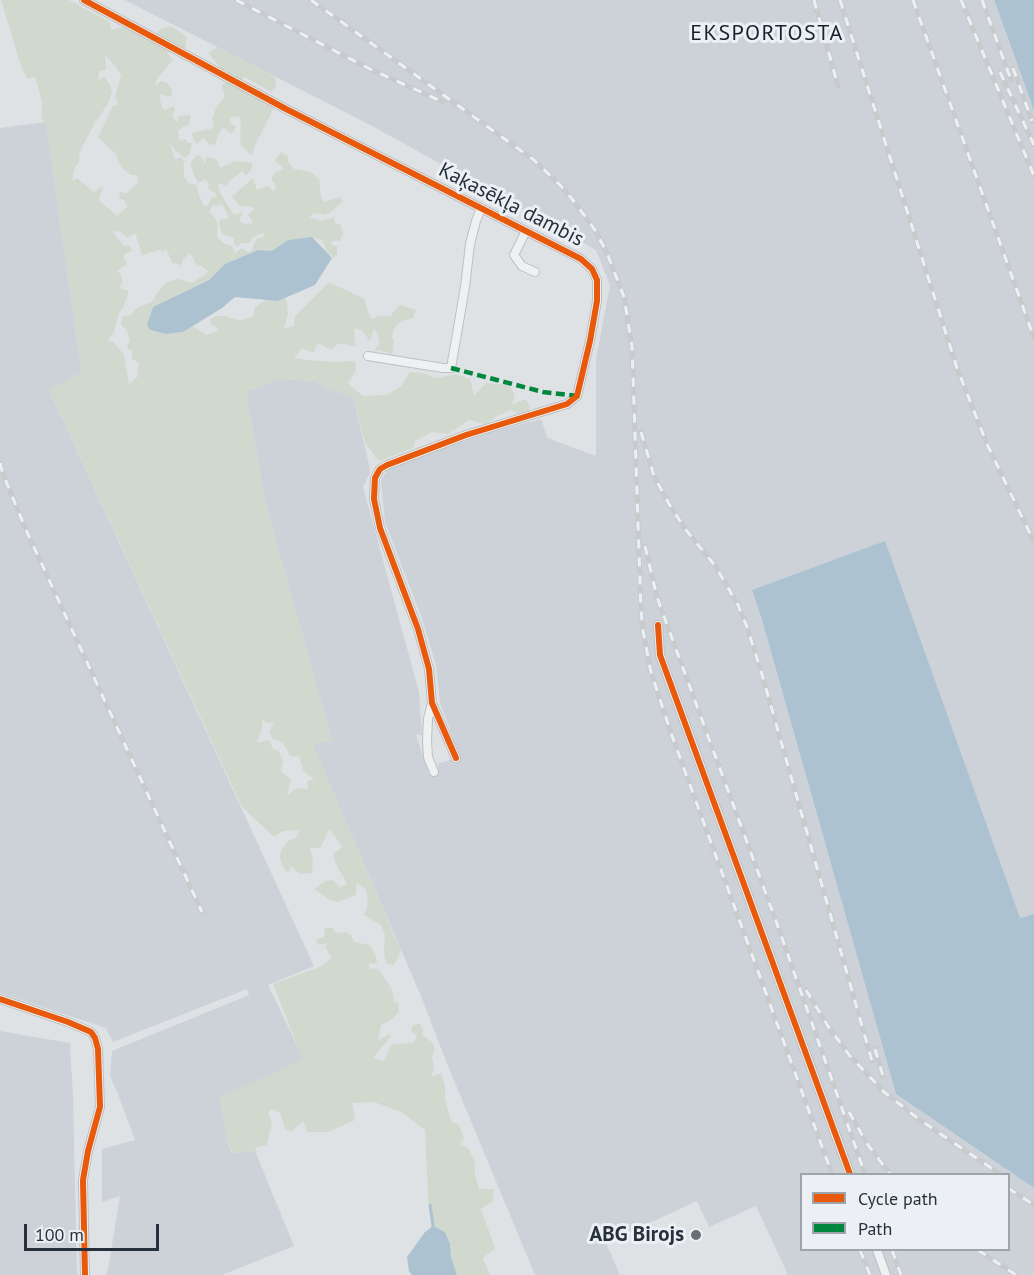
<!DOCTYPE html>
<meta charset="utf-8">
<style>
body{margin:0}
#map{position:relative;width:1034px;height:1275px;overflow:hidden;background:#dfe2e4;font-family:"PT Sans",sans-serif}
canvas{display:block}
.legend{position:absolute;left:800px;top:1173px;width:210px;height:78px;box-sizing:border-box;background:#ecf0f5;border:2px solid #9da4ab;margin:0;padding:8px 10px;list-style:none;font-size:18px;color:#26313d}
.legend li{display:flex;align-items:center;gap:12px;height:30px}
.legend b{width:30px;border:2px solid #9da4ab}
.scale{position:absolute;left:24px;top:1224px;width:135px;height:27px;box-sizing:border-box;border:3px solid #26313d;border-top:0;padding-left:8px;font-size:18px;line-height:21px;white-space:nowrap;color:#26313d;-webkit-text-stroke:4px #ecf0f5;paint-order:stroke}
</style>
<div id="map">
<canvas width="1034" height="1275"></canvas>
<ul class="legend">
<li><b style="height:8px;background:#e8590c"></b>Cycle path</li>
<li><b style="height:8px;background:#00873e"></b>Path</li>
</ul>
<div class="scale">100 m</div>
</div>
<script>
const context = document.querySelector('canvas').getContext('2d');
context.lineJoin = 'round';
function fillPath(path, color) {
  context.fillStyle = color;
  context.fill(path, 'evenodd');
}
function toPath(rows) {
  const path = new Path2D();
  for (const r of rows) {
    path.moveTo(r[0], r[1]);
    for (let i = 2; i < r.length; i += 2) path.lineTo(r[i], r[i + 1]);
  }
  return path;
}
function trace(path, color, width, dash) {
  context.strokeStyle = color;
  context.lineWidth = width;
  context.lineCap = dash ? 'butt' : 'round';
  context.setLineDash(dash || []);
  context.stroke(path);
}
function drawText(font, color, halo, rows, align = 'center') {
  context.font = font + ' "PT Sans",sans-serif';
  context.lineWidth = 6;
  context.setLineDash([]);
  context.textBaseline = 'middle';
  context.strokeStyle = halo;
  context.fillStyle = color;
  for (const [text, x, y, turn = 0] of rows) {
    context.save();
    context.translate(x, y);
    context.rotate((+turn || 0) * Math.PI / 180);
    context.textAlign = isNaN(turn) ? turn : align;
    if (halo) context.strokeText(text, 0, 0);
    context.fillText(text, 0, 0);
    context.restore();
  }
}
fillPath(toPath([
 [125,0,994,0,1034,111,1034,914,1020,918,752,590,762,620,896,1094,1034,1188,1034,1275,788,1275,756,1206,709,1227,697,1201,606,1243,620,1275,535,1275,446,1061,421,996,312,743,332,741,264,498,246,392,279,379,315,381,331,390,353,396,369,465,370,473,363,487,419,692,422,735,416,735,429,774,439,770,438,764,460,756,440,703,436,665,421,616,385,522,381,481,384,475,388,470,443,448,496,431,541,419,547,437,555,441,596,456,596,359,610,285,596,250,374,127],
 [802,1174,1008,1174,1008,1250,802,1250],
 [46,122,82,373,49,390,314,966,268,985,304,1060,220,1098,226,1135,231,1153,255,1151,294,1246,222,1275,107,1275,120,1196,102,1202,102,1149,135,1140,118,1094,110,1076,112,1051,249,995,247,989,113,1042,106,1028,0,993,0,128],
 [0,1031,70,1043,73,1097,77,1275,0,1275]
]), '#ccd2d8');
fillPath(toPath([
 [1,0,69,0,110,22,111,30,123,27,154,43,159,30,171,26,186,36,186,48,167,52,173,60,157,79,155,86,161,81,167,83,172,90,171,97,159,94,162,108,165,110,173,106,175,109,172,115,175,121,177,122,179,116,190,115,190,121,188,125,178,130,179,138,181,141,185,139,188,143,192,143,190,154,185,158,175,150,170,143,174,157,177,159,181,157,185,162,183,165,184,167,184,176,188,183,197,185,199,195,204,206,208,205,212,197,217,197,215,193,207,188,209,185,206,179,198,183,190,165,194,158,199,155,206,163,206,157,217,159,220,168,236,161,252,163,252,168,246,176,242,171,230,181,226,186,220,183,218,185,220,193,234,215,243,211,239,221,245,224,252,223,252,221,248,215,255,208,248,206,240,206,232,197,253,178,257,190,268,186,273,191,277,187,272,181,272,177,275,173,284,169,275,161,281,152,288,156,288,162,294,169,311,172,319,179,321,197,324,202,340,197,343,201,331,212,324,215,313,213,310,217,320,221,334,218,335,223,341,225,343,233,340,241,332,241,331,245,337,246,337,254,334,258,326,251,323,241,316,238,288,240,272,252,258,250,225,264,209,280,153,307,151,315,150,330,166,334,183,332,192,326,206,335,219,330,210,323,210,319,216,316,225,316,240,321,254,316,254,308,265,300,277,301,285,298,287,304,288,315,284,328,294,326,295,316,329,282,364,299,370,317,372,319,379,316,390,316,400,305,416,310,413,318,401,321,394,328,392,337,394,340,392,355,380,350,374,352,380,342,377,333,374,329,370,341,362,331,355,328,354,341,357,347,343,344,338,344,331,350,318,343,313,353,302,348,294,358,306,360,337,362,347,361,355,362,356,370,348,383,363,396,386,395,400,387,410,372,422,373,436,378,456,374,470,379,474,395,486,383,509,385,515,395,512,405,525,399,530,406,528,412,518,414,511,410,499,415,485,424,469,420,448,434,432,432,415,441,413,448,379,461,365,443,353,396,331,390,315,381,279,379,246,392,264,498,332,741,313,744,401,951,394,965,386,964,384,951,385,935,381,925,364,915,368,904,366,889,357,883,356,895,338,902,330,900,314,889,325,881,333,880,340,887,347,884,335,862,333,854,342,847,330,829,320,848,310,848,313,860,312,873,300,874,291,866,288,874,282,865,280,857,281,850,288,841,296,838,300,830,283,831,274,837,242,807,49,390,82,372,46,122,41,118,42,102,35,77,27,79,21,66],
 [105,55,116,67,121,75,115,97,118,104,113,106,98,137,115,153,122,168,131,175,137,175,138,182,126,194,120,191,119,198,125,201,127,207,117,216,99,200,103,186,94,192,77,178,72,181,75,168,79,162,80,151,96,121,108,104,112,92,110,84,104,77,98,80,99,72,106,70],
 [222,204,229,218,220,220,219,224,222,234,233,238,236,247,242,243,249,243,253,237,263,233,265,235,261,238,257,238,251,251,248,252,242,248,235,253,232,246,223,243,217,237,218,226,216,220,209,211,213,205,218,206],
 [112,230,120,232,128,238,135,233,142,255,160,250,164,252,166,248,172,263,179,264,181,267,183,259,190,253,196,264,203,267,209,272,192,283,178,279,169,281,160,289,152,302,138,307,131,315,122,316,121,325,127,331,130,342,127,345,128,349,132,351,132,359,139,363,137,370,138,376,129,385,124,355,114,342,107,341,114,332,119,313,123,308,129,291,119,288,123,281,120,273,116,272,127,264,123,257,126,253,132,251,130,245,124,246],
 [262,720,267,723,274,722,269,732,273,739,283,743,291,757,299,756,303,770,306,774,314,778,307,782,308,789,296,788,287,796,291,779,281,771,283,760,278,750,273,749,269,740,257,743,262,728],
 [217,47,275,77,276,86,271,92,245,77,238,81,235,74,231,74,225,69,222,70,208,53],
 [228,82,275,106,255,145,254,151,251,155,241,146,240,136,241,123,239,116,230,118,230,123,236,127,232,134,223,128,218,135,215,145,209,144,204,138,196,144,191,133,210,129,214,126,212,118,217,106,225,96,221,85],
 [325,928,333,928,335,933,346,932,351,935,354,942,370,945,376,956,377,963,369,964,369,970,373,968,379,970,391,988,394,997,393,1001,398,1004,399,1012,388,1022,381,1025,378,1041,387,1035,392,1035,373,1058,383,1061,392,1044,413,1043,417,1036,411,1031,413,1025,420,1024,423,1030,422,1035,432,1042,435,1048,432,1057,434,1068,431,1077,441,1073,445,1086,445,1098,451,1121,459,1125,464,1138,460,1144,469,1149,475,1163,475,1174,479,1189,494,1189,492,1202,481,1209,495,1248,483,1258,490,1275,457,1275,451,1257,450,1244,445,1232,433,1226,428,1198,425,1130,401,1112,374,1102,352,1103,355,1120,328,1132,307,1132,303,1121,291,1132,285,1129,280,1113,272,1109,268,1112,272,1122,267,1145,257,1147,255,1151,232,1153,226,1135,220,1097,303,1060,273,984,322,966,332,958,325,947,328,943,317,945,317,939,324,937]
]), '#d1d9cf');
fillPath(toPath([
 [994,0,1034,0,1034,111,1010,44],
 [312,237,332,258,315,285,278,301,235,297,222,308,183,332,166,334,150,330,147,325,153,307,209,280,225,264,258,250,272,251,288,240],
 [885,541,1020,918,1034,914,1034,1188,896,1094,762,620,752,590],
 [433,1226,445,1232,450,1244,451,1257,457,1275,412,1275,409,1271,407,1257,425,1232]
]), '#acc2d0');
trace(toPath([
 [430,1205,433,1226]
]), '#acc2d0', 3);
const minor = toPath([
 [84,0,286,109,581,259,592,269,597,280,597,301,590,341,577,396,567,404,466,435,387,465,380,469,375,478,374,499,380,528,418,629,429,669,432,703,456,758],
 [526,231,514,255,522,266,535,272],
 [368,356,443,368,451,368,465,287,470,244,476,221,481,208],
 [658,625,660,655,850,1174],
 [432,703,428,719,427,741,428,757,434,772],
 [0,999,68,1022,91,1032,95,1038,98,1049,100,1107,88,1151,83,1180,85,1275],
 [877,1250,886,1275]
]);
trace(minor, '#bdc0c2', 10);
trace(minor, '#eef0f1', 8);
const rail = toPath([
 [236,0,370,69,443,102],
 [311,0,534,160,560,185,572,199,595,230,607,253,624,297,632,346,641,611,643,631,651,672,671,733,832,1174],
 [814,0,838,86],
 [840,0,957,368,987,444,1034,542],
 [913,0,1034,338],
 [961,0,1034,176],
 [982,0,1011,80],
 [1013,68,1032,121],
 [1000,72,1034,145],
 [641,432,654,476,669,504,686,530,716,567,738,605,747,627,761,671,872,1061],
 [0,463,3,474,27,532,202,912],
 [645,546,657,597,666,622,776,921,865,1174],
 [806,990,828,1026,850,1056,884,1092,920,1120,1000,1174],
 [875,1049,883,1076],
 [849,1112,868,1145,890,1174],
 [1008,1188,1034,1205],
 [860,1250,870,1275],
 [892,1250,901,1275],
 [978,1250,1016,1275]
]);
trace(rail, '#c8cacc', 5);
trace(rail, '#ecf0f5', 3, [9]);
trace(toPath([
 [451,368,543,392,577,396]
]), '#00873e', 4.5, [9, 4.5]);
trace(toPath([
 [84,0,286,109,581,259,592,269,597,280,597,301,590,341,577,396,567,404,466,435,387,465,380,469,375,478,374,499,380,528,418,629,429,669,432,703,456,758],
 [658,625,660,655,850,1174],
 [0,999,68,1022,91,1032,95,1038,98,1049,100,1107,88,1151,83,1180,85,1275]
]), '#e8590c', 6);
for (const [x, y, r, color] of [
 [696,1235,6,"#676f77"]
]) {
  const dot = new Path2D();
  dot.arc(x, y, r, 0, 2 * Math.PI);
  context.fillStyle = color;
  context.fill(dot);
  trace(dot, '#ecf0f5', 2);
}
drawText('21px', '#26313d', '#ecf0f5', [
 ["Kaķasēkļa dambis",511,205,27]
]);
drawText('bold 21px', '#26313d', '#ecf0f5', [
 ["ABG Birojs",684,1235]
], 'right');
context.letterSpacing = '1.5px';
drawText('22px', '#18222e', '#ecf0f5', [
 ["EKSPORTOSTA",767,34]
]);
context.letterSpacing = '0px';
</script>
